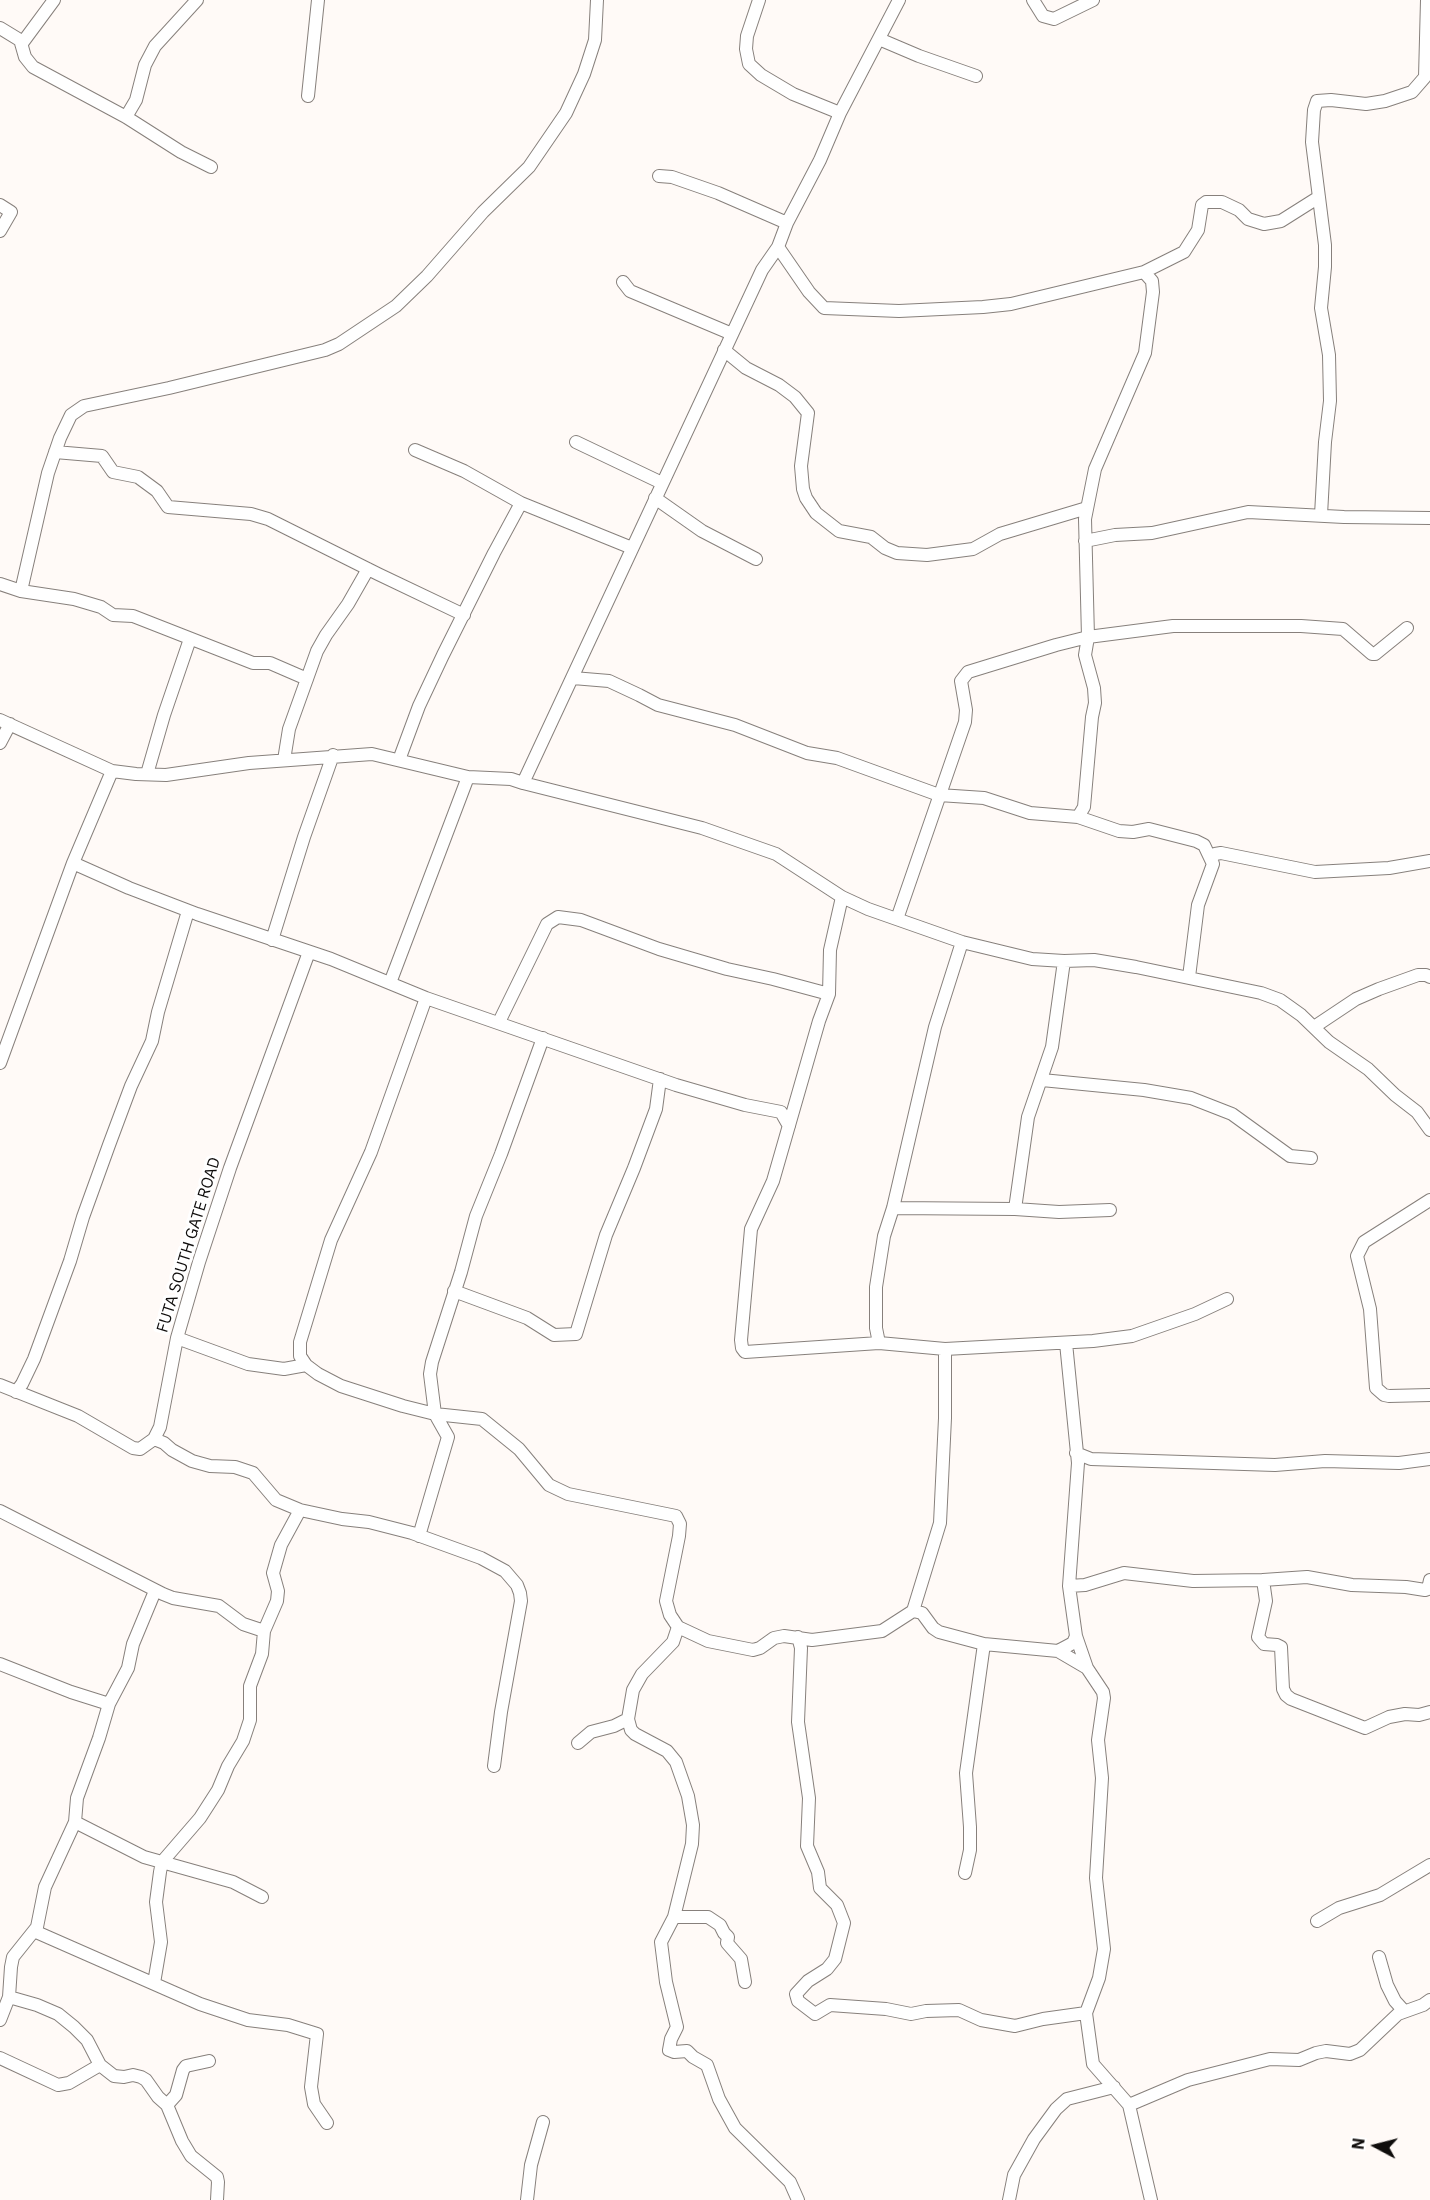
<!DOCTYPE html>
<style>
body{margin:0}
#map{position:relative;width:1430px;height:2200px;overflow:hidden;background:#fffaf7;font-family:"IBM Plex Sans",sans-serif}
canvas{display:block}
.north{position:absolute;left:1346px;top:2116px;width:60px;height:60px;-webkit-text-stroke:4px #fff;paint-order:stroke;rotate:277deg;font-size:16px;font-weight:700;line-height:24px;text-align:center;color:#0f0d0c}
.north::after{content:'';display:block;margin:auto;width:21px;height:27px;background:#0f0d0c;clip-path:polygon(50% 0,100% 100%,50% 72%,0 100%)}
</style>
<div id="map">
<canvas width="1430" height="2200"></canvas>
<div class="north">N</div>
</div>
<script>
const context = document.querySelector('canvas').getContext('2d');
context.lineJoin = 'round';
function toPath(rows) {
  const path = new Path2D();
  for (const r of rows) {
    path.moveTo(r[0], r[1]);
    for (let i = 2; i < r.length; i += 2) path.lineTo(r[i], r[i + 1]);
  }
  return path;
}
function trace(path, color, width, dash) {
  context.strokeStyle = color;
  context.lineWidth = width;
  context.lineCap = dash ? 'butt' : 'round';
  context.setLineDash(dash || []);
  context.stroke(path);
}
function drawText(font, color, halo, rows, align = 'center') {
  context.font = font + ' "IBM Plex Sans",sans-serif';
  context.lineWidth = 6;
  context.setLineDash([]);
  context.textBaseline = 'middle';
  context.strokeStyle = halo;
  context.fillStyle = color;
  for (const [text, x, y, turn = 0] of rows) {
    context.save();
    context.translate(x, y);
    context.rotate((+turn || 0) * Math.PI / 180);
    context.textAlign = isNaN(turn) ? turn : align;
    if (halo) context.strokeText(text, 0, 0);
    context.fillText(text, 0, 0);
    context.restore();
  }
}
const minor = toPath([
 [759,0,747,36,746,49,749,64,761,75,793,94,840,113],
 [1033,0,1043,16,1054,19,1093,0],
 [0,28,23,42,21,43,25,57,33,67,126,117,181,152,211,167],
 [879,39,919,56,976,76],
 [23,42,54,0],
 [308,96,318,0],
 [126,117,136,100,145,65,155,46,197,0],
 [659,176,672,177,718,193,787,223],
 [0,205,11,212,0,231],
 [778,247,809,292,824,308,899,311,983,307,1011,304,1144,272,1184,252,1198,230,1202,205,1206,202,1222,202,1239,210,1248,219,1264,224,1281,221,1319,197],
 [623,282,630,291,732,334],
 [724,350,746,368,779,385,795,397,808,413,801,466,803,489,806,498,816,513,839,531,871,537,885,548,897,553,927,555,973,549,1000,534,1087,508],
 [576,442,662,483],
 [415,450,464,471,521,503,632,548],
 [55,452,102,456,113,472,138,477,157,491,168,507,251,514,268,519,378,574,464,615],
 [655,498,702,531,756,559],
 [1321,515,1325,442,1330,401,1329,355,1321,308,1325,267,1325,245,1312,142,1314,110,1317,101,1331,100,1366,104,1385,101,1412,92,1425,77,1427,0],
 [1085,541,1115,535,1152,533,1248,512,1344,517,1430,518],
 [0,584,21,591,74,599,101,607,113,615,133,616,253,663,270,663,307,679],
 [21,591,48,473,60,438,71,415,84,406,169,388,325,350,339,344,396,306,427,276,483,212,529,167,566,113,584,74,595,40,597,0],
 [573,678,609,681,639,695,658,705,735,725,807,753,837,758,939,795,984,798,1030,813,1078,817,1119,831,1133,832,1149,829,1196,841,1204,845,1213,864],
 [0,720,112,771,136,774,166,775,249,763,372,754,468,777,511,779,523,783,762,270,778,247,787,223,820,160,840,113,899,0],
 [0,743,10,724],
 [284,760,289,729,317,651,326,635,348,604,368,569],
 [399,760,419,706,443,655,494,553,521,503],
 [147,774,164,715,190,639],
 [523,783,702,828,776,854,842,897,868,909,962,942,1032,959,1064,961,1094,960,1136,967,1261,993,1280,1000,1301,1015,1329,1042,1368,1069,1395,1095,1417,1112,1430,1130],
 [1078,817,1084,807,1092,717,1095,703,1094,688,1085,655,1088,637,1085,519,1095,469,1145,353,1153,292,1152,281,1144,272],
 [73,863,129,888,197,914,331,959,426,998,676,1085,745,1105,781,1112,789,1126],
 [842,897,830,950,829,994,819,1021,773,1181,751,1229,741,1340,742,1348,745,1352,879,1343,945,1349,1093,1341,1132,1336,1195,1314,1227,1299],
 [897,919,965,722,966,710,961,681,968,672,1056,645,1088,637,1173,626,1301,626,1343,629,1372,654,1375,654,1407,628],
 [272,940,304,837,333,755],
 [1189,977,1198,905,1213,864,1211,859,1215,854,1221,853,1315,872,1389,868,1430,861],
 [390,983,468,777],
 [426,998,371,1152,331,1240,300,1342,300,1356,306,1365,318,1374,341,1386,403,1406,435,1414,482,1419,519,1449,549,1485,568,1494,676,1516,680,1524,679,1536,666,1601,670,1615,678,1627,708,1641,753,1650,760,1648,774,1638,784,1636,812,1640,882,1631,913,1611,940,1523,945,1418,945,1349],
 [499,1022,547,924,558,917,581,920,659,949,727,969,773,979,829,994],
 [1314,1027,1356,999,1379,989,1418,975,1426,975,1430,977],
 [0,1063,73,863,112,771],
 [1042,1080,1144,1090,1191,1098,1232,1114,1290,1156,1311,1158],
 [1430,1200,1364,1242,1357,1256,1370,1309,1376,1388,1384,1395,1389,1396,1430,1395],
 [893,1208,1015,1209,1059,1212,1110,1210],
 [1015,1209,1028,1117,1052,1047,1064,961],
 [454,1291,527,1318,554,1335,576,1334,606,1235,634,1168,656,1109,660,1079],
 [177,1338,248,1364,284,1369,306,1365],
 [879,1343,876,1328,876,1287,884,1236,893,1208,935,1027,962,942],
 [1066,1343,1078,1463,1069,1586,1076,1636,1087,1668,1103,1692,1104,1698,1098,1740,1102,1778,1096,1878,1104,1949,1099,1978,1086,2013,1093,2064,1129,2105,1188,2080,1235,2068,1270,2059,1299,2060,1316,2053,1326,2051,1350,2054,1360,2050,1398,2014,1423,2005,1430,2000],
 [0,1385,78,1416,133,1448,140,1449,154,1439,160,1427,177,1338,199,1262,230,1168,309,952],
 [16,1392,22,1384,34,1359,70,1261,83,1217,109,1145,131,1086,152,1041,158,1012,188,911],
 [154,1439,164,1443,172,1450,192,1461,210,1466,235,1467,253,1473,276,1500,300,1510,342,1519,369,1522,412,1533,481,1558,505,1571,517,1585,520,1593,521,1601,501,1712,494,1766],
 [1076,1453,1091,1459,1275,1465,1325,1461,1399,1463,1430,1459],
 [0,1511,163,1594,173,1598,219,1606,243,1624,264,1631,262,1654,250,1686,250,1720,243,1741,228,1766,218,1790,200,1818,162,1862,160,1872,156,1902,161,1942,154,1983],
 [419,1536,448,1437,435,1414,430,1374,432,1362,461,1272,476,1216,501,1154,543,1038],
 [1263,1580,1266,1601,1258,1637,1264,1644,1277,1645,1281,1647,1283,1689,1286,1695,1291,1699,1365,1728,1389,1717,1405,1714,1419,1715,1430,1712],
 [1069,1586,1085,1585,1124,1573,1193,1581,1263,1580,1307,1577,1352,1585,1406,1587,1425,1590,1428,1589,1430,1580],
 [913,1611,922,1613,933,1628,939,1632,984,1644,1058,1651,1073,1643,1076,1636],
 [678,1627,673,1642,642,1674,633,1690,628,1719,631,1730,635,1734,667,1751,676,1762,688,1796,693,1825,692,1844,674,1917,661,1942,666,1982,677,2027,671,2039,669,2050,674,2052,687,2051,693,2057,707,2065,719,2099,735,2128,790,2182,798,2200],
 [264,1631,277,1601,278,1591,273,1573,281,1545,300,1510],
 [798,1637,801,1648,798,1722,809,1798,807,1846,818,1872,820,1888,837,1905,844,1923,835,1959,827,1969,808,1981,796,1994,798,2001,815,2014,830,2005,886,2009,911,2014,926,2011,959,2010,981,2020,1015,2026,1043,2019,1086,2013],
 [1058,1651,1087,1668],
 [0,1664,71,1692,109,1704,128,1668,133,1644,155,1591],
 [578,1743,591,1732,614,1726,628,1719],
 [75,1822,144,1857,233,1882,262,1897],
 [965,1873,970,1850,970,1827,966,1773,984,1644],
 [674,1917,708,1917,720,1925,724,1933,728,1937,727,1943,741,1959,745,1982],
 [1317,1921,1339,1908,1380,1895,1430,1865],
 [34,1931,200,2004,248,2020,288,2025,317,2034,311,2087,314,2104,327,2123],
 [1379,1957,1387,1985,1395,2001,1404,2011],
 [9,1997,37,2005,58,2014,74,2027,87,2040,100,2065,114,2076,124,2077,133,2075,141,2077,146,2080,158,2097,167,2105,182,2141,191,2156,217,2177,218,2182,217,2200],
 [0,2020,9,1997,11,1967,13,1957,37,1927,45,1887,75,1822,77,1798,99,1738,109,1704],
 [0,2058,58,2085,69,2083,100,2065],
 [167,2105,176,2095,183,2070,186,2066,209,2061],
 [1129,2105,1151,2200],
 [527,2200,531,2165,543,2122],
 [1009,2200,1014,2175,1034,2139,1056,2109,1067,2099,1114,2087]
]);
trace(minor, '#87807c', 14);
trace(minor, '#fff', 12);
drawText('16px', '#0f0d0c', '#fff', [
 ["FUTA SOUTH GATE ROAD",189,1245,-73]
]);
</script>
